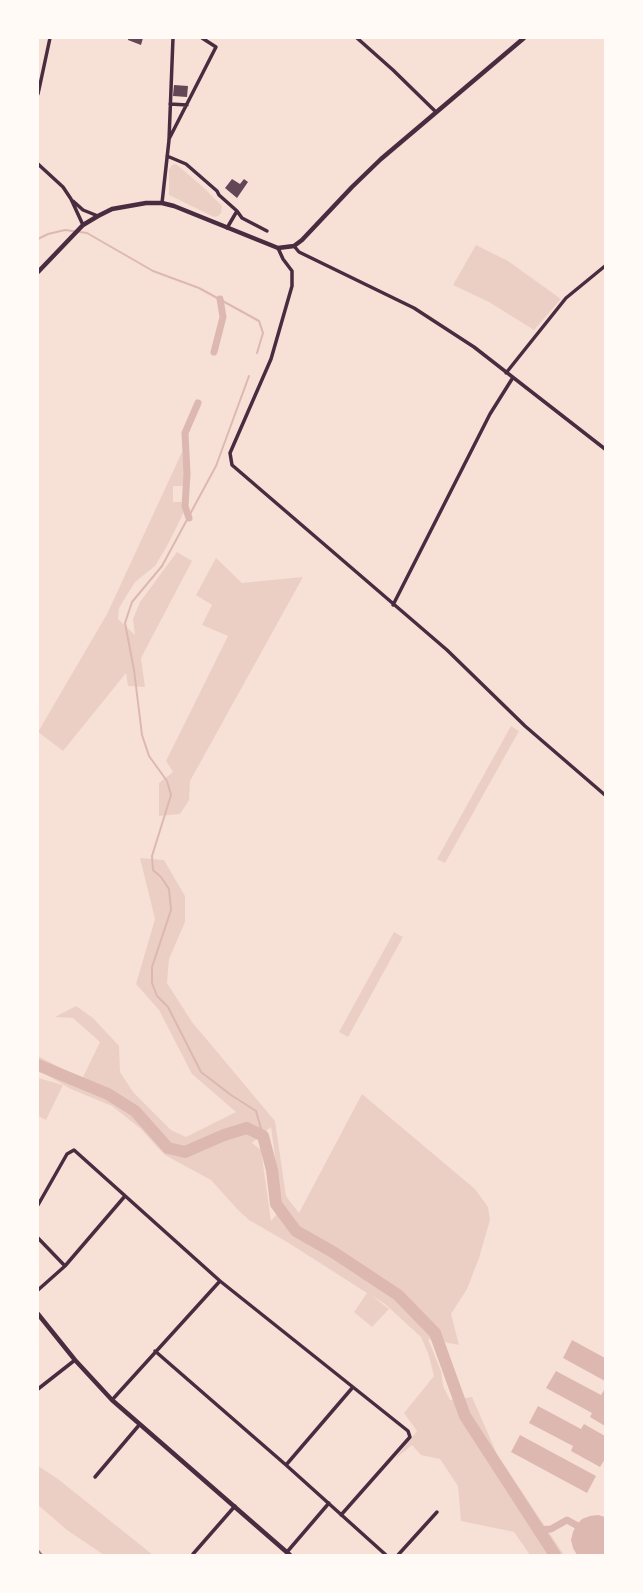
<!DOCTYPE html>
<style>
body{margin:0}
#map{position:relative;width:643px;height:1593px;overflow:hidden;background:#f7e1d7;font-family:Lora,serif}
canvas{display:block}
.frame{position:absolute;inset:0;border:39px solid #fffaf5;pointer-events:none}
</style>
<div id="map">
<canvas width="643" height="1593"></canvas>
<div class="frame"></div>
</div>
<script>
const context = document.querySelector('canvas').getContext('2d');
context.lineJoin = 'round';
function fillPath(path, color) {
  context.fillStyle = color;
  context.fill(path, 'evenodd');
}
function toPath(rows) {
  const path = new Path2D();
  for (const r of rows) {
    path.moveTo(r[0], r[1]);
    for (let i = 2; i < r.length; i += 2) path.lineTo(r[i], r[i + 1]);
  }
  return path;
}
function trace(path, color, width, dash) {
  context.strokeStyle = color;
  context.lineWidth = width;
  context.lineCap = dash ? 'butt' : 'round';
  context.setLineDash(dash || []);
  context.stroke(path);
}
fillPath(toPath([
 [176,164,203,187,222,206,221,213,218,216,214,217,169,195,169,170,172,165],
 [476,245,508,261,561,299,534,330,489,302,453,285],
 [182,452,184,453,184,486,173,486,173,502,183,502,184,512,167,546,155,566,135,582,119,608,118,619,135,635,133,619,140,602,177,552,192,561,141,658,145,687,128,686,126,673,63,751,38,732,107,614],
 [216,558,242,583,303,577,190,781,189,800,180,814,159,816,159,783,173,772,166,761,228,636,202,625,212,605,196,595],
 [511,726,519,731,445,863,437,859],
 [140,858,164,860,185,896,185,922,169,959,167,983,192,1022,275,1121,286,1196,299,1213,362,1094,475,1189,488,1207,490,1220,479,1258,467,1289,451,1314,459,1345,428,1339,441,1371,443,1386,450,1400,472,1397,497,1454,564,1555,530,1555,514,1532,461,1521,458,1486,440,1459,421,1455,412,1445,395,1459,417,1431,404,1413,434,1376,428,1353,421,1337,385,1304,371,1295,389,1309,372,1327,354,1312,367,1293,287,1242,249,1220,238,1210,211,1180,165,1155,157,1147,141,1129,112,1106,71,1089,38,1070,38,1056,82,1079,100,1042,73,1018,55,1017,76,1006,93,1018,119,1046,120,1072,133,1092,171,1130,186,1137,236,1112,192,1074,159,1010,136,984,155,919],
 [271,1127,282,1208,271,1221,261,1150,252,1143],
 [394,932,403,937,348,1037,339,1032],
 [38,1078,63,1085,46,1120,38,1116],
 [38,1466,58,1479,153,1555,104,1555,67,1530,38,1505]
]), '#ebcfc5');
fillPath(toPath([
 [572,1340,605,1358,605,1381,563,1358],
 [556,1371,601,1395,604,1390,605,1391,605,1426,590,1417,592,1413,546,1388],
 [538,1406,581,1429,584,1424,605,1436,605,1459,600,1467,571,1451,573,1446,529,1423],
 [520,1435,596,1476,587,1493,511,1452],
 [598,1515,605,1517,605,1555,577,1555,573,1548,571,1540,573,1532,576,1525,582,1519,590,1516]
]), '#dcb8b0');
trace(toPath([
 [38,239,48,234,65,230,87,233,153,271,199,288,259,321,263,333,257,353],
 [249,376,216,466,162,566,132,602,125,623,134,670,142,735,149,756,167,781,171,795,152,856,153,870,161,877,169,889,171,910,152,967,152,983,157,996,168,1007,201,1072,231,1095,256,1111,263,1136]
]), '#dcb8b0', 2);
trace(toPath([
 [214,352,223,317,220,299],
 [189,518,185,506,187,474,185,433,198,403],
 [537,1530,551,1529,567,1520,576,1525]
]), '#dcb8b0', 7);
trace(toPath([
 [38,1065,108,1094,135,1111,168,1148,185,1152,224,1135,247,1128,263,1136,272,1170,276,1204,296,1231,333,1252,398,1295,435,1333,465,1416,555,1555]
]), '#dcb8b0', 12);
fillPath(toPath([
 [128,38,143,38,141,45,128,40],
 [174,85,188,86,187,97,173,96],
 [232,179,240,184,244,179,248,182,237,198,225,188]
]), '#644757');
trace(toPath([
 [357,38,393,70,436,112],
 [38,94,50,38],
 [170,104,187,105],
 [169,139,216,47,202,38],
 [167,156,186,164,217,191,219,195,237,211,242,218,267,231],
 [38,164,63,187,71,199,83,225],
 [73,201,83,210,98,216],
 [162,203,169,140,173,38],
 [227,228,237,211],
 [294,246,299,252,414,308,474,347,605,449],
 [278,248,283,259,292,271,292,286,271,359,230,453,232,465,447,650,525,726,605,795],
 [506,373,566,298,605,266],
 [393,605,490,414,512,379],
 [38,1205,67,1154,74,1150,220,1281,408,1431,410,1437,341,1515],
 [38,1238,65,1266],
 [38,1290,65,1266,125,1196],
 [155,1351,286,1465,386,1555],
 [38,1389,75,1360],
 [112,1400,220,1281],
 [286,1465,353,1387],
 [95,1477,140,1424],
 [287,1552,329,1503],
 [193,1554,235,1506],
 [398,1555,437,1512]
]), '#4a2c40', 3.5);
trace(toPath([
 [38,272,83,225,98,216,112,209,146,203,162,203,174,206,278,248,294,246,302,240,352,187,381,159,524,38],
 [38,1314,75,1360,112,1400,290,1555]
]), '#4a2c40', 4.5);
trace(toPath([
 [38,1550,42,1555]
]), '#8f747c', 2);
</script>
